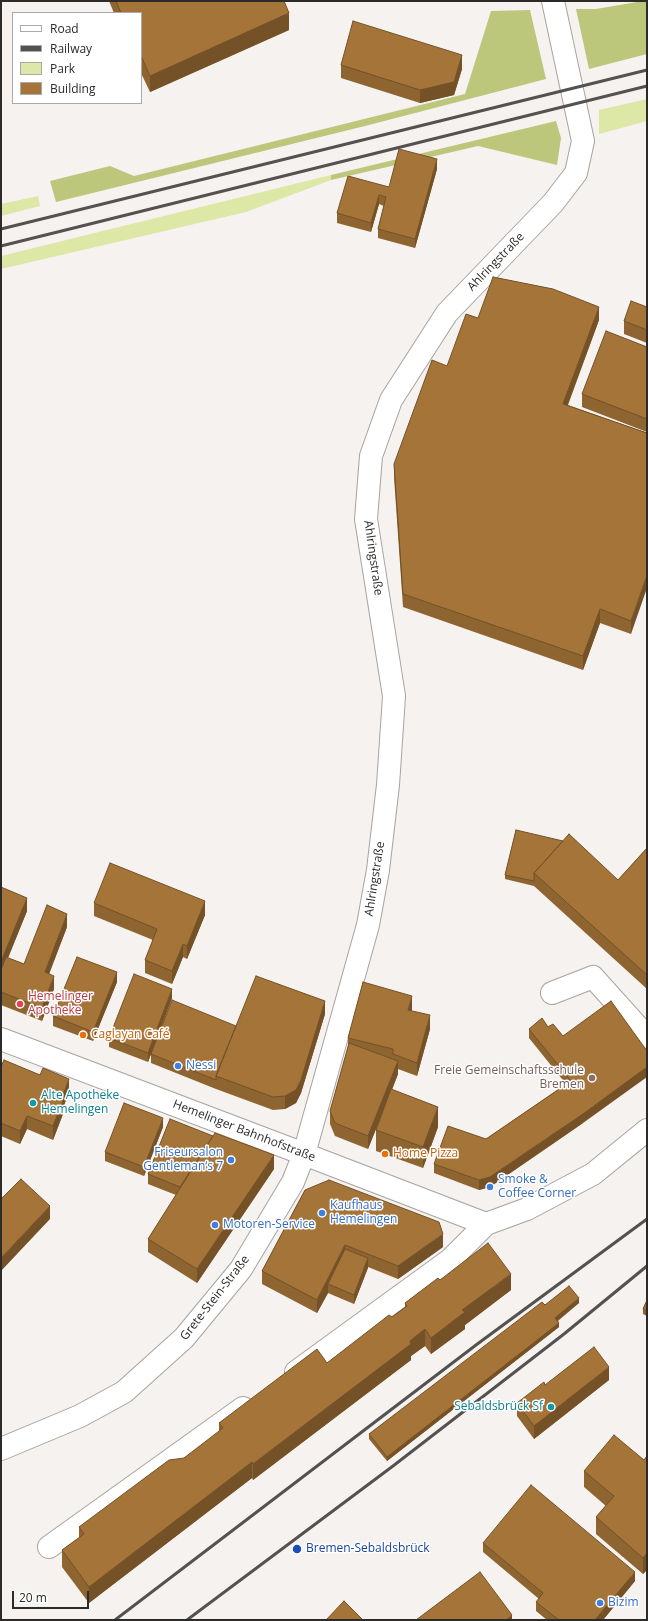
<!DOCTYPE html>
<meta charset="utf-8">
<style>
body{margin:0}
#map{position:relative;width:648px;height:1621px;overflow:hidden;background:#f5f2ef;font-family:"Open Sans",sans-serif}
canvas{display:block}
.frame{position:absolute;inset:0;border:2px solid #2c2b2a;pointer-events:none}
.legend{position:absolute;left:12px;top:12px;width:130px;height:92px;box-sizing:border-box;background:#fff;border:1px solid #abaaaa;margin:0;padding:5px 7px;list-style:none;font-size:12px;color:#2c2b2a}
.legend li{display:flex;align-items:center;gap:8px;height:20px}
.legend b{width:20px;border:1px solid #abaaaa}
.scale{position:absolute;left:12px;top:1591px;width:77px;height:18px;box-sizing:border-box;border:2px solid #2c2b2a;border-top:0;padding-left:5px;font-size:12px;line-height:14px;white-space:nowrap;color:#2c2b2a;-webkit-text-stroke:3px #fff;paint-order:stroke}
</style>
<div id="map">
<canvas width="648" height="1621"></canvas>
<div class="frame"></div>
<ul class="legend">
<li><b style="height:5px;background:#fff"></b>Road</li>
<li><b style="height:5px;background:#545251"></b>Railway</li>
<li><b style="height:11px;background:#dde8a6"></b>Park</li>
<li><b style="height:11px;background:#a57438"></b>Building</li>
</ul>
<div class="scale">20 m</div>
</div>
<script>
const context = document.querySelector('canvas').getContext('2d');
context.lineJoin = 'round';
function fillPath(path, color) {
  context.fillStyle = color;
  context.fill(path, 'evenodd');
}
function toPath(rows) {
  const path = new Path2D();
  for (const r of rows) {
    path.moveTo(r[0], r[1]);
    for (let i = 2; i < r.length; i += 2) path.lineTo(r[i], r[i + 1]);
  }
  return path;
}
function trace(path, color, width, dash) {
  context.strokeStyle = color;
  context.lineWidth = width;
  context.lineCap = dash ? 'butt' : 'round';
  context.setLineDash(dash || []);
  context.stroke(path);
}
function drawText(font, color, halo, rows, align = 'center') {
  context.font = font + ' "Open Sans",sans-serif';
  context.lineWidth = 3;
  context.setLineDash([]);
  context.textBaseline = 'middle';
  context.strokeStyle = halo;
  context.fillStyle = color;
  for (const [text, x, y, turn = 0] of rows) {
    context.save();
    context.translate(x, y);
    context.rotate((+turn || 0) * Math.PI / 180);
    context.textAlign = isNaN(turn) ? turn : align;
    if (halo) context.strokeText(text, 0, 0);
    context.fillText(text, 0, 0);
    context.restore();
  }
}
fillPath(toPath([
 [647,99,647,121,599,134,599,110],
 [331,175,331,180,246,212,1,269,1,256],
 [38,196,40,206,1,216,1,204]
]), '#dde8a6');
fillPath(toPath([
 [643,1,647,1,647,54,589,69,576,9,596,9],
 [530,10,546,79,365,126,56,202,50,181,110,166,134,176,465,94,491,11],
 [556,121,561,138,557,165,478,146,331,180,331,175]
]), '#bcc77c');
const minor = toPath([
 [552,993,593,977,647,1037],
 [1,1039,304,1154,486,1224],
 [296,1372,450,1260,486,1224,527,1209,593,1174,647,1130],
 [1,1449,80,1416,124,1392,184,1338,241,1269,293,1182,304,1154,368,925,378,870,388,785,394,696,366,519,371,456,391,400,447,313,553,203,576,173,583,141,553,1],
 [49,1547,243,1408]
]);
trace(minor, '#a7a3a0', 24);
trace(minor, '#fff', 22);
trace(toPath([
 [1,229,647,70],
 [1,246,647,86],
 [115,1620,476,1345,647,1219],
 [187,1620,393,1466,564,1334,647,1266]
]), '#545251', 3);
fillPath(toPath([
 [109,1,284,1,289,30,150,92,141,73,141,13,114,13],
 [341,65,462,69,454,95,420,103,341,78],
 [437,169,415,248,378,238,378,229,384,206,379,204,371,232,337,223,337,213,389,187],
 [647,307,647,343,624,334,624,321],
 [478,318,599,320,568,405,647,433,631,634,600,623,583,670,403,607,394,477,394,464,447,366],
 [647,347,647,432,582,407,582,394],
 [516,830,618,880,647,848,647,989,534,886,505,879,505,875],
 [1,887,27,911,8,958,24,964,67,927,49,973,54,989,42,1021,1,1005],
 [94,903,205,915,187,959,183,957,172,984,145,973,145,960,153,940,94,916],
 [117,982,93,1041,53,1026,53,1016],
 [172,998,148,1062,109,1047,109,1038],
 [412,1009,411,1010,430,1029,417,1076,398,1069,398,1074,392,1090,438,1127,423,1168,376,1151,376,1130,382,1114,368,1149,335,1136,330,1124,330,1111,348,1048,348,1038],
 [325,1014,301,1093,296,1103,285,1109,273,1110,216,1089,151,1063,151,1054,236,1026],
 [548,1027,563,1036,583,1123,490,1187,479,1190,434,1173,434,1164,486,1139,566,1084,529,1038,529,1029],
 [1,1067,69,1092,63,1108,63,1114,53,1140,27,1129,20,1144,1,1136],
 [163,1127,144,1176,105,1161,105,1152],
 [274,1169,197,1283,148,1252,148,1239,176,1195,148,1184,148,1174],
 [305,1190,443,1247,398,1279,368,1267,354,1304,328,1293,317,1313,262,1284,262,1271],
 [440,1280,511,1290,465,1325,465,1329,431,1354,425,1346,411,1356,411,1360,253,1480,252,1478,89,1603,62,1567,62,1550,79,1538,79,1527,184,1458,219,1432,219,1423,327,1363,392,1317,405,1307,405,1303],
 [647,1300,647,1316,643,1314,643,1309],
 [579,1303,558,1321,559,1327,387,1461,369,1439,369,1434,545,1305],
 [609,1380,534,1439,517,1416,517,1403,545,1385],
 [647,1456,647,1570,643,1574,596,1534,596,1517,606,1506,584,1487,584,1471,644,1460],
 [483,1543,635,1581,603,1620,547,1620,536,1611,536,1602,539,1599,483,1552]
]), '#8e6430');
fillPath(toPath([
 [289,13,289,30,150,92,150,76],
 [462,55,462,69,454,95,420,103,420,90],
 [437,159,437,169,415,248,415,239],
 [379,195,379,204,371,232,371,223],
 [599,307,599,320,563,417,563,404],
 [647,575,647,588,631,634,631,621],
 [600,609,600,623,583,670,583,656],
 [27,898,27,911,1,975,1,962],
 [205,901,205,915,187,959,187,946],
 [67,914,67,927,45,985,45,972],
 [183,944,183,957,172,984,172,971],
 [117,972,117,982,93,1041,93,1032],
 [54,976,54,989,42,1021,42,1008],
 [172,989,172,998,148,1062,148,1053],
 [412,996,412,1009,408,1023,408,1010],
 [325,1001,325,1014,301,1093,296,1103,285,1109,285,1096],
 [430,1015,430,1029,417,1076,417,1063],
 [398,1061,398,1074,368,1149,368,1136],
 [647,1067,647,1077,583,1123,490,1187,479,1190,479,1180],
 [69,1079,69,1092,63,1108,63,1114,53,1140,53,1126,61,1100],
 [438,1107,438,1127,423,1168,423,1147],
 [27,1116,27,1129,20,1144,20,1131],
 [163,1118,163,1127,144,1176,144,1167],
 [274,1155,274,1169,197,1283,197,1269],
 [50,1206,50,1219,1,1271,1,1258],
 [443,1234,443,1247,398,1279,398,1266],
 [345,1245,345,1258,328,1284,328,1293,317,1313,317,1300],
 [368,1258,368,1268,354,1304,354,1295],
 [511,1274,511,1290,465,1325,465,1329,431,1354,431,1338,462,1310],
 [579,1298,579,1303,555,1322,555,1318],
 [559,1323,559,1327,387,1461,387,1457],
 [425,1329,425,1346,411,1356,411,1360,253,1480,253,1464],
 [609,1367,609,1380,534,1439,534,1426],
 [252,1462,252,1478,89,1603,89,1587],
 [647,1553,647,1570,643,1574,643,1558],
 [635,1572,635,1581,603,1620,595,1620],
 [512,1615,512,1620,506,1620]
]), '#745127');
const building = toPath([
 [116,1,284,1,289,13,150,76,141,56,141,13,121,13,116,1],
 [353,21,462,55,454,82,420,90,341,65,353,21],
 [399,149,437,159,415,239,378,229,386,197,379,195,371,223,337,213,348,176,389,187,399,149],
 [493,277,553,289,599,307,563,404,647,433,647,575,631,621,600,609,583,656,403,594,394,464,432,360,447,366,466,314,478,318,493,277],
 [631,301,647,307,647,330,624,321,631,301],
 [606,331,647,347,647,419,582,394,606,331],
 [516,830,563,841,534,873,534,881,505,875,516,830],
 [569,834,618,880,647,848,647,975,534,873,569,834],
 [110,863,205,901,187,946,183,944,172,971,145,960,157,929,94,903,110,863],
 [1,887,27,898,1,962,1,887],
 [47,905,67,914,45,972,54,976,42,1008,1,992,1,970,6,957,24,964,47,905],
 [77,957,117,972,93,1032,53,1016,77,957],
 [134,974,172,989,148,1053,109,1038,134,974],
 [256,976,325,1001,301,1080,296,1090,285,1096,273,1097,216,1076,256,976],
 [363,982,412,996,408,1010,430,1015,417,1063,393,1054,393,1049,348,1038,363,982],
 [172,1000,236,1026,216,1076,216,1080,151,1054,172,1000],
 [611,1001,647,1051,647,1067,583,1114,490,1177,479,1180,434,1164,448,1126,486,1139,571,1081,529,1029,542,1018,548,1027,553,1024,563,1036,611,1001],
 [349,1043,398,1061,368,1136,335,1123,330,1111,349,1043],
 [4,1060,40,1075,43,1068,69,1079,61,1100,63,1101,53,1126,27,1116,20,1131,1,1123,1,1067,4,1060],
 [391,1089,438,1107,423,1147,376,1130,391,1089],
 [124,1103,163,1118,144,1167,105,1152,124,1103],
 [170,1119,213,1136,180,1187,148,1174,170,1119],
 [215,1133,274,1155,197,1269,148,1239,215,1133],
 [21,1179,50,1206,1,1258,1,1199,21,1179],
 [329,1180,439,1222,443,1234,398,1266,345,1245,317,1300,262,1271,305,1190,329,1180],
 [488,1243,511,1274,462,1310,465,1312,431,1338,425,1329,410,1341,411,1344,253,1464,252,1462,89,1587,62,1550,84,1534,79,1527,169,1460,184,1458,223,1428,219,1423,317,1349,327,1363,389,1315,392,1317,407,1306,405,1303,438,1278,440,1280,488,1243],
 [345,1249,368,1258,354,1295,328,1284,345,1249],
 [569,1286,579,1298,555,1318,559,1323,387,1457,369,1434,542,1302,545,1305,569,1286],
 [647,1300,647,1311,643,1309,647,1300],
 [594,1347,609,1367,534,1426,517,1403,544,1382,545,1385,594,1347],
 [614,1435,644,1460,647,1456,647,1553,643,1558,596,1517,614,1496,584,1471,614,1435],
 [531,1485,635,1572,595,1620,559,1620,536,1602,543,1593,483,1543,531,1485],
 [480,1572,512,1615,506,1620,416,1620,480,1572],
 [344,1601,363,1620,326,1620,344,1601]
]);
fillPath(building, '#a57438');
trace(building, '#745127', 1);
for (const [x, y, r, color] of [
 [20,1004,4,"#e0444e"],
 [83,1035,4,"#e8710a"],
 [178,1066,4,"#3f7fe0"],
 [592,1078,4,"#8d6e63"],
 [33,1103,4,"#0f9aa8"],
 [385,1154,4,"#e8710a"],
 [231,1160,4,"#3f7fe0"],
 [490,1187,4,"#3f7fe0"],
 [322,1213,4,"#3f7fe0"],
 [215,1225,4,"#3f7fe0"],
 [551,1407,4,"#0f9aa8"],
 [297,1549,5,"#1a4fb4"],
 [600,1603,4,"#3f7fe0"]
]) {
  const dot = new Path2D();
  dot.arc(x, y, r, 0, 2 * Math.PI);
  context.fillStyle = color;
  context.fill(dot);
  trace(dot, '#fff', 1.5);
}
drawText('12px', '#2c2b2a', '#fff', [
 ["Ahlringstraße",496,262,-46],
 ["Ahlringstraße",373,558,82],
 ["Ahlringstraße",375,879,-81],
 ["Hemelinger Bahnhofstraße",244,1131,21],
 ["Grete-Stein-Straße",215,1298,-52]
]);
drawText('12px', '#be3a42', '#fff', [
 ["Hemelinger",28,997],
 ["Apotheke",28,1011]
], 'left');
drawText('12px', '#c56008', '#fff', [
 ["Caglayan Café",91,1035],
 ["Home Pizza",393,1154]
], 'left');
drawText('12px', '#366cbe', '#fff', [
 ["Nessi",186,1066],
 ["Friseursalon",223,1153,"right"],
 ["Gentleman‘s 7",223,1167,"right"],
 ["Smoke &",498,1180],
 ["Coffee Corner",498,1194],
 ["Kaufhaus",330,1206],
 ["Hemelingen",330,1220],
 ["Motoren-Service",223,1225],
 ["Bizim",608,1603]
], 'left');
drawText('12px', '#785e54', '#fff', [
 ["Freie Gemeinschaftsschule",584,1071],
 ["Bremen",584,1085]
], 'right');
drawText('12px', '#0d838f', '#fff', [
 ["Alte Apotheke",41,1096],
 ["Hemelingen",41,1110],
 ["Sebaldsbrück Sf",543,1407,"right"]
], 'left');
drawText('12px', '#164399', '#fff', [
 ["Bremen-Sebaldsbrück",306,1549]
], 'left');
</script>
